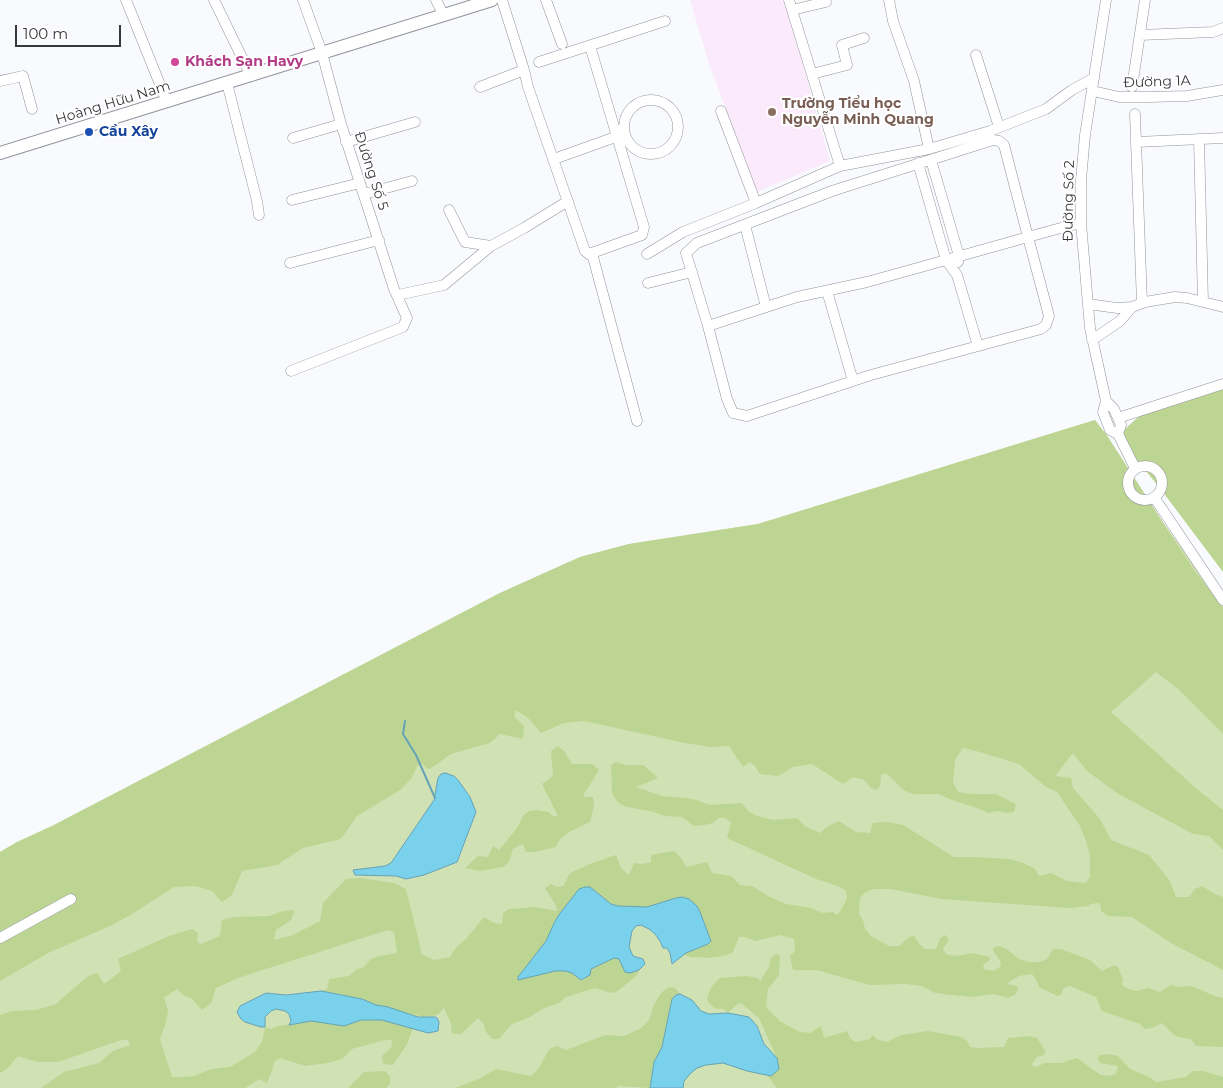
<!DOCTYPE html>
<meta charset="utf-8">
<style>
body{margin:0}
#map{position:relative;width:1223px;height:1088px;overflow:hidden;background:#f9fafe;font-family:Montserrat,sans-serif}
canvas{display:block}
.scale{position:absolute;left:15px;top:25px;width:106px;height:22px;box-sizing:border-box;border:2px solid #37383c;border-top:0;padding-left:6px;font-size:15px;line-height:18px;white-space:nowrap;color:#37383c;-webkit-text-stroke:4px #fff;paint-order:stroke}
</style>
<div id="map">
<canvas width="1223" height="1088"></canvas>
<div class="scale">100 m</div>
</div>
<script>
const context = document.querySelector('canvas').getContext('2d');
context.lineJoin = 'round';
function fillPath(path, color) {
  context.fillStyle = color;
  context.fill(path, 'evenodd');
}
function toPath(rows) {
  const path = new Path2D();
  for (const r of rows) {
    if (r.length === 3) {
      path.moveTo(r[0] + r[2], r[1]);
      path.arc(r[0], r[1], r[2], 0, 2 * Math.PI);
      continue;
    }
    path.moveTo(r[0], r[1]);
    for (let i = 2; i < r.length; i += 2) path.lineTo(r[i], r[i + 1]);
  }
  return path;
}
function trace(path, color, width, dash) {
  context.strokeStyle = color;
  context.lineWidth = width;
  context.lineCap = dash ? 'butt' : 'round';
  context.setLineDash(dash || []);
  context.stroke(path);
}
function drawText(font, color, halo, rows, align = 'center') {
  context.font = font + ' Montserrat,sans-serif';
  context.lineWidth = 4;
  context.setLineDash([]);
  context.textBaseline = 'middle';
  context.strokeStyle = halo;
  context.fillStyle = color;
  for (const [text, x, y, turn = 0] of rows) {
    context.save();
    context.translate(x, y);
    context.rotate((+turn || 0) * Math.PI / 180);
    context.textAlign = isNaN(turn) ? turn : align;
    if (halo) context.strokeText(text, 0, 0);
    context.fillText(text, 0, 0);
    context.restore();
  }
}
fillPath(toPath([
 [690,0,780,0,785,2,830,161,757,192,709,64]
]), '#fbeafc');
fillPath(toPath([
 [1095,420,1108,437,1122,463,1156,513,1223,604,1223,1088,0,1088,0,852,17,842,52,826,500,593,580,557,629,544,758,524]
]), '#d0e1b4');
fillPath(toPath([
 [1223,380,1223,572,1159,487,1117,436,1144,412],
 [1095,420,1108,437,1192,567,1223,608,1223,734,1178,689,1156,672,1111,712,1198,790,1223,810,1223,850,1209,836,1193,834,1117,793,1087,771,1073,753,1055,776,1071,778,1073,788,1100,819,1111,840,1149,855,1170,881,1176,897,1189,897,1195,889,1202,886,1213,893,1223,897,1223,970,1171,943,1132,917,1108,916,1101,911,1101,906,1098,903,1091,904,1088,906,1069,908,942,899,890,889,873,889,864,893,860,898,859,914,863,920,865,929,871,936,889,946,899,946,908,938,914,935,917,941,924,949,936,949,940,938,945,935,949,939,943,949,946,954,956,956,972,953,990,957,990,960,984,964,983,969,994,971,1001,966,1000,960,993,951,993,948,998,946,1005,948,1019,959,1029,962,1040,962,1047,959,1053,949,1061,949,1090,960,1102,971,1114,965,1118,967,1123,980,1122,985,1128,989,1137,991,1148,988,1160,992,1171,985,1180,987,1192,986,1217,997,1223,998,1223,1047,1196,1046,1191,1039,1178,1037,1173,1034,1162,1023,1152,1028,1145,1029,1140,1024,1102,1011,1096,997,1070,986,1063,989,1061,995,1057,996,1039,987,1036,979,1032,974,1019,976,1008,983,1008,984,1017,986,1018,989,1015,995,1008,998,994,994,971,997,935,993,922,986,906,984,870,985,816,970,793,970,790,956,795,951,794,939,780,935,756,941,744,937,739,937,733,952,724,956,709,958,690,957,684,955,706,928,704,921,682,897,647,907,618,906,611,904,590,887,579,889,561,912,555,921,546,941,518,977,518,980,555,971,565,971,572,973,581,980,585,979,590,969,614,958,619,959,630,973,639,970,638,974,618,991,611,993,595,988,566,997,559,1003,542,1009,530,1017,512,1024,499,1039,492,1039,486,1032,483,1023,478,1018,461,1034,452,1034,451,1023,444,1008,437,1015,424,1017,381,1007,362,999,321,991,327,989,329,979,349,976,357,969,364,967,371,959,378,956,397,953,394,932,388,930,238,978,216,988,211,1003,202,1010,192,999,183,995,177,989,164,998,168,1010,166,1022,160,1039,172,1077,179,1077,195,1076,211,1069,230,1067,255,1052,262,1042,265,1027,271,1029,278,1026,311,1021,344,1026,361,1020,382,1020,413,1028,407,1044,393,1065,383,1064,382,1056,391,1048,392,1040,385,1040,352,1049,342,1059,328,1063,305,1066,280,1058,274,1062,273,1068,267,1083,259,1079,245,1088,41,1088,64,1072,99,1063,113,1051,130,1045,128,1040,121,1040,58,1062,37,1062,18,1056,8,1068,0,1073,0,1015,12,1011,36,1010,56,1004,88,976,97,973,104,984,121,971,118,959,169,936,192,929,198,933,197,941,201,944,220,936,222,920,233,917,269,916,283,911,295,910,291,920,276,930,274,940,293,935,320,921,323,903,346,879,360,878,394,883,406,889,422,954,434,960,450,957,457,946,465,940,484,917,494,923,502,924,503,913,509,909,534,907,557,911,556,906,545,888,551,884,557,887,563,886,570,873,590,864,616,855,621,868,629,875,634,863,643,864,651,862,651,855,674,851,681,858,686,867,707,862,712,873,731,876,740,885,752,886,770,897,786,904,811,908,823,913,833,912,837,915,841,910,847,898,846,891,840,887,816,879,727,838,731,822,725,818,719,818,713,823,704,825,694,826,682,817,665,816,650,811,627,807,619,803,616,800,612,793,611,765,616,762,626,765,643,765,658,778,636,787,662,796,693,799,710,805,742,803,748,811,757,816,773,820,797,818,805,826,820,833,828,826,839,821,856,832,870,833,873,823,887,822,903,825,954,857,973,857,1010,859,1023,863,1035,869,1039,876,1051,873,1067,881,1085,883,1090,877,1090,856,1086,841,1080,826,1057,792,1046,787,1019,764,980,752,963,748,955,760,953,782,958,792,973,794,996,794,1016,804,1014,812,1007,813,997,811,988,813,977,808,952,800,938,794,914,794,905,791,886,773,881,775,880,786,876,790,871,788,864,780,853,777,843,784,812,764,793,767,778,776,760,774,755,766,750,762,743,767,729,746,711,747,685,743,584,721,564,723,541,733,528,718,516,710,514,716,524,726,523,739,500,734,490,743,451,754,430,769,426,768,423,764,417,766,411,779,400,790,357,816,341,839,303,848,277,865,242,871,232,895,222,902,212,891,195,886,174,887,132,914,110,926,48,953,0,981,0,852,17,842,52,826,500,593,580,557,629,544,758,524],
 [558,746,565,752,572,764,592,764,599,770,584,794,584,797,593,797,594,806,590,822,569,832,560,839,556,847,534,852,526,852,523,844,513,849,509,862,503,867,480,871,465,868,478,856,488,857,493,846,499,850,517,828,523,816,529,811,536,810,549,812,553,816,558,816,542,784,553,776,551,751],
 [776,954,780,955,779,975,768,989,766,1007,781,1022,800,1032,810,1033,821,1026,824,1038,847,1031,850,1038,855,1042,870,1039,872,1035,878,1040,887,1042,901,1035,928,1031,961,1037,967,1041,970,1047,977,1048,1004,1047,1008,1038,1028,1036,1037,1038,1046,1052,1044,1055,1037,1057,1032,1064,1033,1066,1037,1067,1044,1063,1061,1063,1077,1058,1099,1074,1107,1076,1116,1074,1118,1066,1100,1063,1098,1059,1099,1055,1108,1054,1118,1056,1130,1069,1149,1077,1157,1082,1186,1077,1193,1071,1203,1071,1223,1077,1223,1088,777,1088,767,1075,771,1076,777,1058,759,1018,741,1003,735,1006,728,1013,724,1009,716,1009,708,1002,707,998,712,986,720,978,746,976,758,978,760,981,769,967,771,958],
 [669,987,675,988,680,994,676,995,672,999,662,1047,654,1062,650,1088,618,1086,616,1088,455,1088,479,1079,496,1069,531,1076,539,1068,549,1049,557,1046,566,1050,605,1035,624,1036,641,1028,649,1020,654,1004,662,992],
 [385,1071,390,1077,390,1083,386,1088,348,1088,364,1072]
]), '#bdd593');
const water = toPath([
 [445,773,454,776,458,780,470,797,476,812,457,862,424,875,406,879,396,876,355,875,353,870,385,866,391,863,434,800,438,778,441,774,445,773],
 [585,887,590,887,611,904,618,906,647,907,676,898,682,897,689,899,697,906,700,912,711,941,708,944,686,953,672,964,670,953,667,948,663,948,660,941,655,934,649,929,641,925,636,926,632,931,629,947,633,956,643,959,645,964,639,970,630,973,625,972,619,959,614,958,591,969,590,975,581,980,572,973,565,971,555,971,518,980,518,977,546,941,555,921,561,912,579,889,585,887],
 [321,991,362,999,376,1005,388,1007,418,1017,435,1017,437,1018,439,1022,438,1031,428,1033,382,1020,361,1020,344,1026,311,1021,289,1025,291,1021,289,1014,285,1011,276,1009,271,1011,265,1017,265,1027,261,1027,245,1022,241,1019,237,1012,240,1006,266,993,286,995,321,991],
 [680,994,692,1000,701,1011,709,1014,728,1013,749,1017,757,1026,764,1044,777,1058,779,1069,771,1076,747,1071,723,1063,706,1065,697,1068,690,1074,684,1081,683,1088,650,1088,654,1062,662,1047,672,999,676,995,680,994]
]);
fillPath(water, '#7ad1eb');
trace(water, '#66a3b6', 1);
trace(toPath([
 [405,721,403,734,416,755,435,798]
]), '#66a3b6', 2);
const minor = toPath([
 [126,0,167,102],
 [214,0,251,76],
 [436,0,443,14],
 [502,0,524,70,528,87,585,251,593,257,637,421],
 [546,0,562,44],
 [789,0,840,166],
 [889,0,893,21,914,81,929,149],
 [1106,0,1085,135,1081,180,1081,223,1090,328,1106,401,1103,412,1110,430,1118,434,1135,468],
 [792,10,826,2],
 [1140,35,1213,32,1223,28],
 [976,55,999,127],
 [539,62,665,21],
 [812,74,847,65,842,45,864,38],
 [0,81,23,76,32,109],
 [227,83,257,201,259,215],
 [480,87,524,70],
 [1132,87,1145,0],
 [1093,91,1119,97,1149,97,1187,96,1223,90],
 [651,127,27],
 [721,111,756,203],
 [1135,114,1142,303],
 [293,138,341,124],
 [1199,139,1203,302],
 [346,142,415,122],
 [1137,142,1223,138],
 [554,159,621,135],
 [931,160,959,256,958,262],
 [918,163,946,260,957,275,978,346],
 [364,194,412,181],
 [292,200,360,183],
 [449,210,465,242,491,246,524,228,568,201],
 [745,225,766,307],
 [589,254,642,235,644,227,590,46],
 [647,254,683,232,756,203,840,166,929,149,990,131,1046,109,1072,90,1094,78],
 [290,263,379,240],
 [648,283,692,272],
 [827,291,853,381],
 [398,295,444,285,491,246],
 [1088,304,1117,308,1132,307,1145,302,1175,297,1187,298,1223,307],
 [708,326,727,399,733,413,747,416,871,375,1041,329,1046,325,1049,316,1028,237,1004,145,999,141,993,140,832,191,697,243,686,253,708,326,797,297,867,282,921,267,1028,237,1057,229,1081,223],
 [1092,340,1120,321,1132,307],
 [291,371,403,327,407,318,394,289,341,124,322,53,303,0],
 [1106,401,1114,409,1118,418,1121,425,1118,434],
 [1118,418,1223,384],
 [1145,483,17],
 [1154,497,1223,600],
 [0,938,71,899]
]);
const major = toPath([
 [0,153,492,0]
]);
trace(minor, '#91939c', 11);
trace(major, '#91939c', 14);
trace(minor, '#fff', 10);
trace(major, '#fff', 12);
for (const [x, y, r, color] of [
 [175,62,5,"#d1479c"],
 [772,112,5,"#8d6e63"],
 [89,132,5,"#1a4fb4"]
]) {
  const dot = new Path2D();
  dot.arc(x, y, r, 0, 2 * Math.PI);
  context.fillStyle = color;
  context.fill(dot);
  trace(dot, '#fff', 2);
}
drawText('bold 14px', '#b23c85', '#fff', [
 ["Khách Sạn Havy",185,62]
], 'left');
drawText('14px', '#37383c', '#fff', [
 ["Đường 1A",1157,82,-2],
 ["Hoàng Hữu Nam",113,103,-17],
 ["Đường Số 5",371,171,72],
 ["Đường Số 2",1069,201,-89]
]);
drawText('bold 14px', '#785e54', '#fff', [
 ["Trường Tiểu học",782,104],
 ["Nguyễn Minh Quang",782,120]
], 'left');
drawText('bold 14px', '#164399', '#fff', [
 ["Cầu Xây",99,132]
], 'left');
</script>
